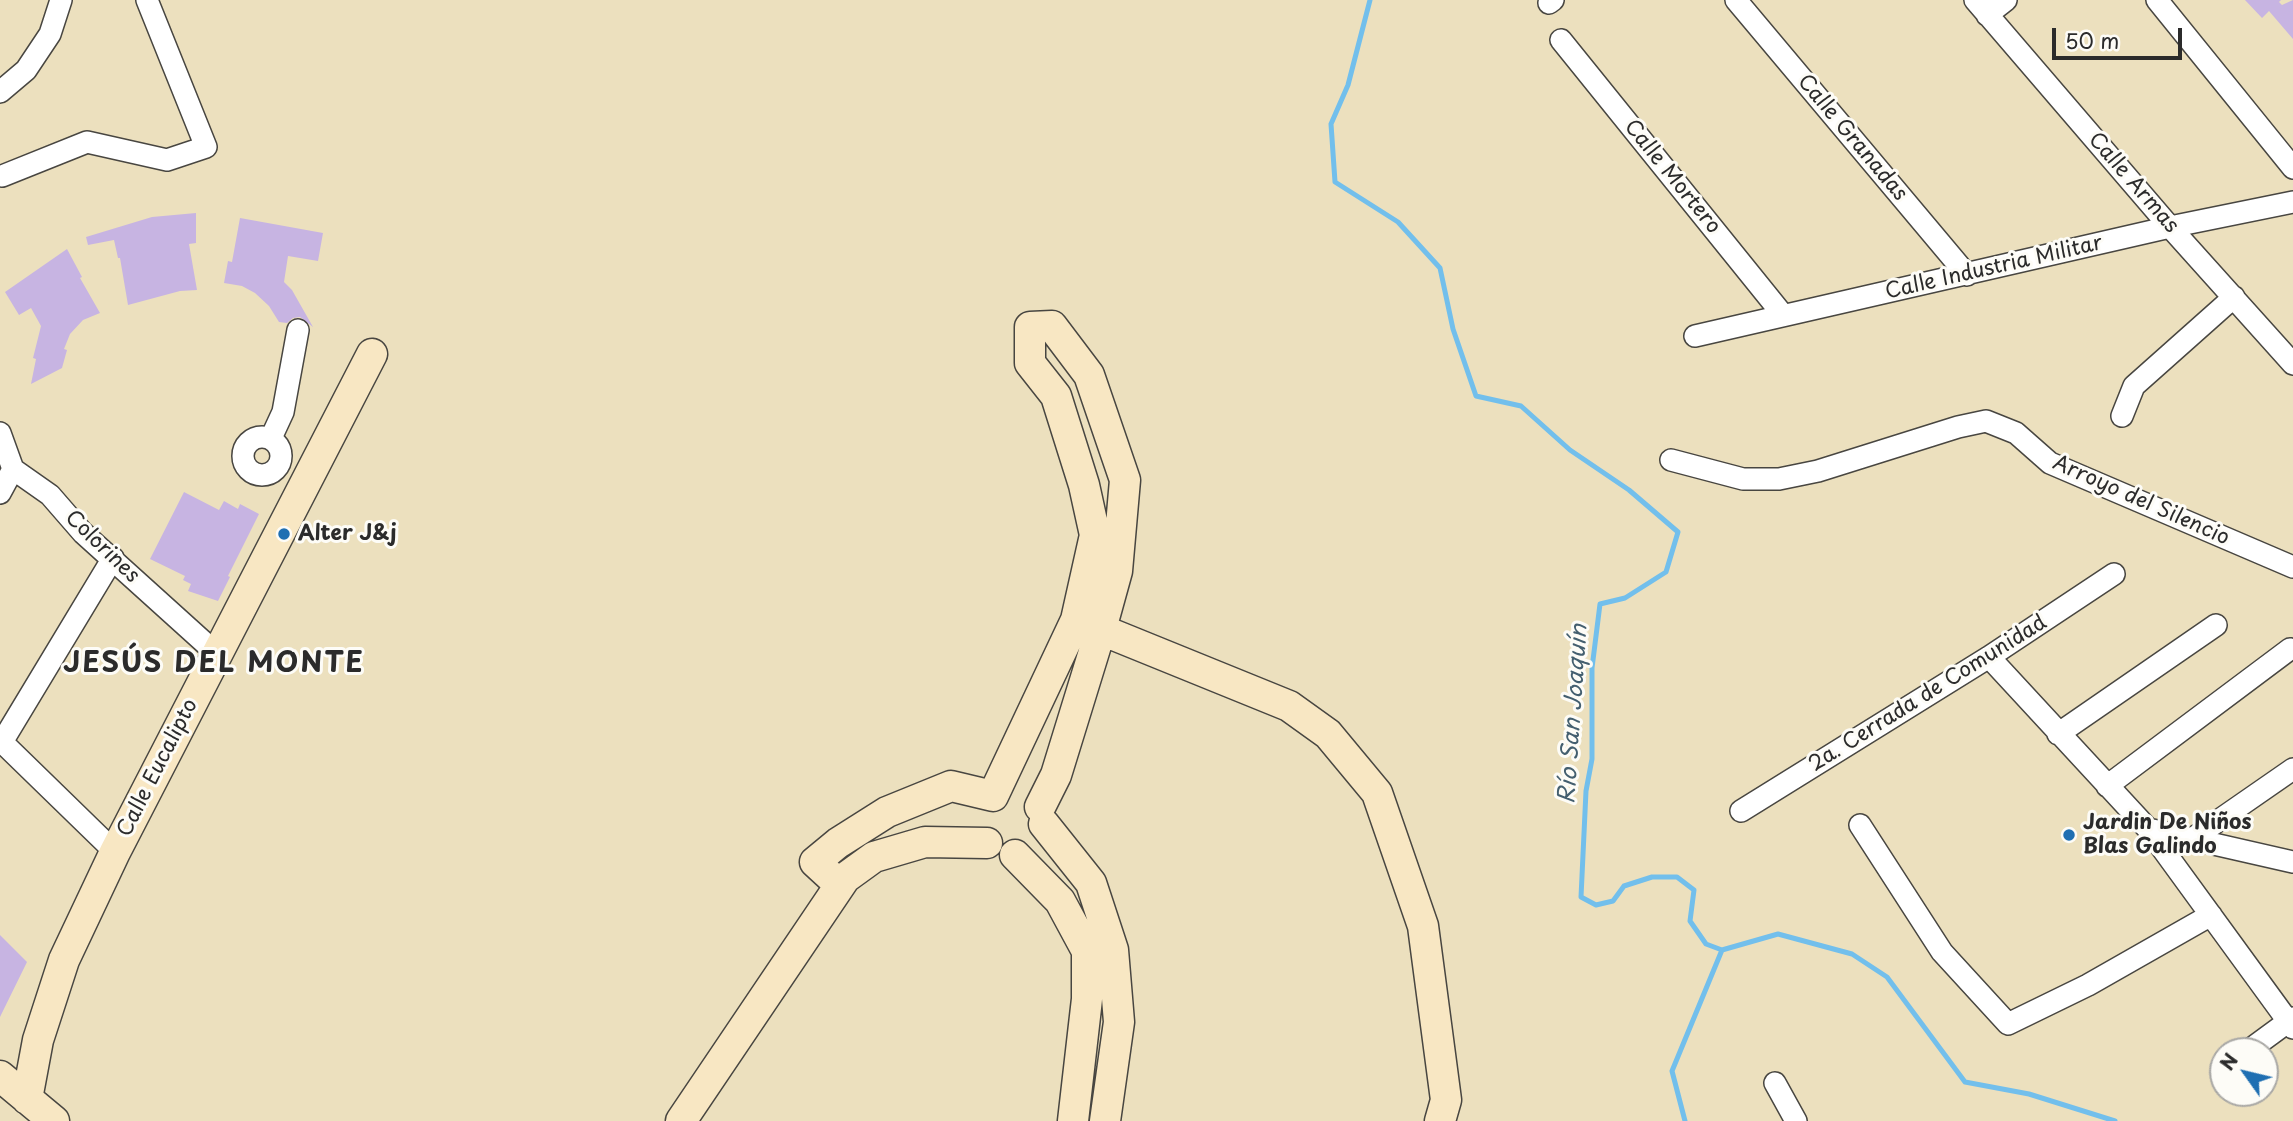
<!DOCTYPE html>
<meta charset="utf-8">
<style>
body{margin:0}
#map{position:relative;width:2293px;height:1121px;overflow:hidden;background:#ece0be;font-family:"Playpen Sans",sans-serif}
canvas{display:block}
.north{position:absolute;left:2209px;top:1037px;width:70px;height:70px;box-sizing:border-box;background:#fdfcf7;border:2px solid #a9a8a5;border-radius:50%;rotate:304deg;font-size:19px;font-weight:700;line-height:28px;text-align:center;color:#2b2b2b}
.north::after{content:'';display:block;margin:auto;width:24px;height:32px;background:#1f6fb2;clip-path:polygon(50% 0,100% 100%,50% 72%,0 100%)}
.scale{position:absolute;left:2052px;top:28px;width:130px;height:32px;box-sizing:border-box;border:4px solid #2b2b2b;border-top:0;padding-left:9px;font-size:21px;line-height:24px;white-space:nowrap;color:#2b2b2b;-webkit-text-stroke:5px #fdfcf7;paint-order:stroke}
</style>
<div id="map">
<canvas width="2293" height="1121"></canvas>
<div class="north">N</div>
<div class="scale">50 m</div>
</div>
<script>
const context = document.querySelector('canvas').getContext('2d');
context.lineJoin = 'round';
function toPath(rows) {
  const path = new Path2D();
  for (const r of rows) {
    if (r.length === 3) {
      path.moveTo(r[0] + r[2], r[1]);
      path.arc(r[0], r[1], r[2], 0, 2 * Math.PI);
      continue;
    }
    path.moveTo(r[0], r[1]);
    for (let i = 2; i < r.length; i += 2) path.lineTo(r[i], r[i + 1]);
  }
  return path;
}
function trace(path, color, width, dash) {
  context.strokeStyle = color;
  context.lineWidth = width;
  context.lineCap = dash ? 'butt' : 'round';
  context.setLineDash(dash || []);
  context.stroke(path);
}
function fillPath(path, color) {
  context.fillStyle = color;
  context.fill(path, 'evenodd');
}
function drawText(font, color, halo, rows, align = 'center') {
  context.font = font + ' "Playpen Sans",sans-serif';
  context.lineWidth = 6;
  context.setLineDash([]);
  context.textBaseline = 'middle';
  context.strokeStyle = halo;
  context.fillStyle = color;
  for (const [text, x, y, turn = 0] of rows) {
    context.save();
    context.translate(x, y);
    context.rotate((+turn || 0) * Math.PI / 180);
    context.textAlign = isNaN(turn) ? turn : align;
    if (halo) context.strokeText(text, 0, 0);
    context.fillText(text, 0, 0);
    context.restore();
  }
}
trace(toPath([
 [1370,0,1348,85,1331,124,1335,182,1398,222,1440,268,1453,329,1476,396,1521,406,1570,450,1629,490,1678,532,1666,572,1625,598,1600,604,1592,668,1592,759,1586,791,1581,897,1596,905,1613,901,1624,886,1652,877,1677,877,1694,890,1690,921,1706,944,1722,950,1778,934,1852,954,1887,977,1965,1082,2029,1094,2115,1121],
 [1685,1121,1672,1071,1722,950]
]), '#72bfec', 5);
fillPath(toPath([
 [2245,0,2281,0,2279,2,2282,5,2293,0,2293,39,2269,11,2262,18],
 [196,213,196,243,189,244,197,290,180,291,128,305,120,258,118,258,114,240,88,245,86,237,152,217],
 [240,218,323,233,318,261,288,256,284,282,292,290,313,327,300,317,293,318,287,323,279,322,269,306,255,293,242,286,224,283,228,261,232,262],
 [67,249,82,277,80,278,100,313,83,320,70,334,64,349,67,350,62,368,31,384,36,359,33,358,41,326,31,308,19,315,5,292],
 [184,492,219,510,224,501,238,509,240,504,259,514,228,576,230,577,218,601,188,591,191,584,183,580,185,576,150,559],
 [0,935,27,962,0,1017]
]), '#c7b4e2');
const street = toPath([
 [1736,0,1967,275],
 [1975,0,2170,227,2293,364],
 [2157,0,2293,168],
 [1549,3,1553,0],
 [1987,15,2006,0],
 [1561,40,1783,315],
 [0,92,26,70,50,34,61,0],
 [2,176,87,142,167,160,206,147,147,0],
 [1695,336,2170,227,2293,202],
 [2122,416,2134,386,2234,297],
 [0,433,13,469,50,495,83,533,217,654],
 [262,456,19],
 [271,438,283,412,298,330],
 [1671,460,1743,479,1779,479,1818,471,1958,427,1986,421,2016,433,2050,463,2293,567],
 [0,493,13,469],
 [1989,657,2148,829,2293,1028],
 [2058,734,2216,625],
 [0,740,115,852],
 [2,742,113,558],
 [2107,786,2290,649],
 [1741,811,1989,657,2114,574],
 [1860,825,1942,952,2008,1024,2088,985,2211,915],
 [2148,829,2293,862],
 [2192,839,2293,769],
 [2248,1051,2293,1018],
 [1775,1083,1796,1121]
]);
const secondary = toPath([
 [1082,622,1289,706,1328,734,1377,793,1423,926,1446,1100,1440,1121],
 [1044,824,1091,883,1113,950,1119,1022,1105,1121],
 [1015,855,1060,901,1087,951,1087,999,1073,1121],
 [840,885,815,862,838,843,887,812,951,786,993,796,1076,620,1095,535,1084,485,1056,396,1030,363,1030,327,1052,326,1089,375,1125,480,1117,571,1101,629,1056,775,1040,807],
 [0,1076,54,1121],
 [27,1099,38,1040,64,960,115,852,372,354],
 [681,1121,845,878,874,857,925,842,987,843]
]);
trace(street, '#484641', 24);
trace(secondary, '#484641', 33);
trace(street, '#fff', 21);
trace(secondary, '#f8e7c3', 30);
for (const [x, y, r, color] of [
 [284,534,7,"#1f6fb2"],
 [2069,835,7,"#1f6fb2"]
]) {
  const dot = new Path2D();
  dot.arc(x, y, r, 0, 2 * Math.PI);
  context.fillStyle = color;
  context.fill(dot);
  trace(dot, '#fdfcf7', 2.5);
}
drawText('21px', '#2b2b2b', '#fdfcf7', [
 ["Calle Granadas",1852,138,50],
 ["Calle Mortero",1672,177,51],
 ["Calle Armas",2133,183,49],
 ["Calle Industria Militar",1994,268,-13],
 ["Arroyo del Silencio",2141,501,24],
 ["Colorines",102,547,44],
 ["2a. Cerrada de Comunidad",1928,694,-32],
 ["Calle Eucalipto",158,768,-63]
]);
drawText('bold 21px', '#2b2b2b', '#fdfcf7', [
 ["Alter J&j",298,534],
 ["Jardin De Niños",2083,823],
 ["Blas Galindo",2083,847]
], 'left');
drawText('italic 23px', '#445f6f', '#fdfcf7', [
 ["Río San Joaquín",1574,714,-86]
]);
context.letterSpacing = '2px';
drawText('bold 28px', '#2b2b2b', '#fdfcf7', [
 ["JESÚS DEL MONTE",214,664]
]);
context.letterSpacing = '0px';
</script>
